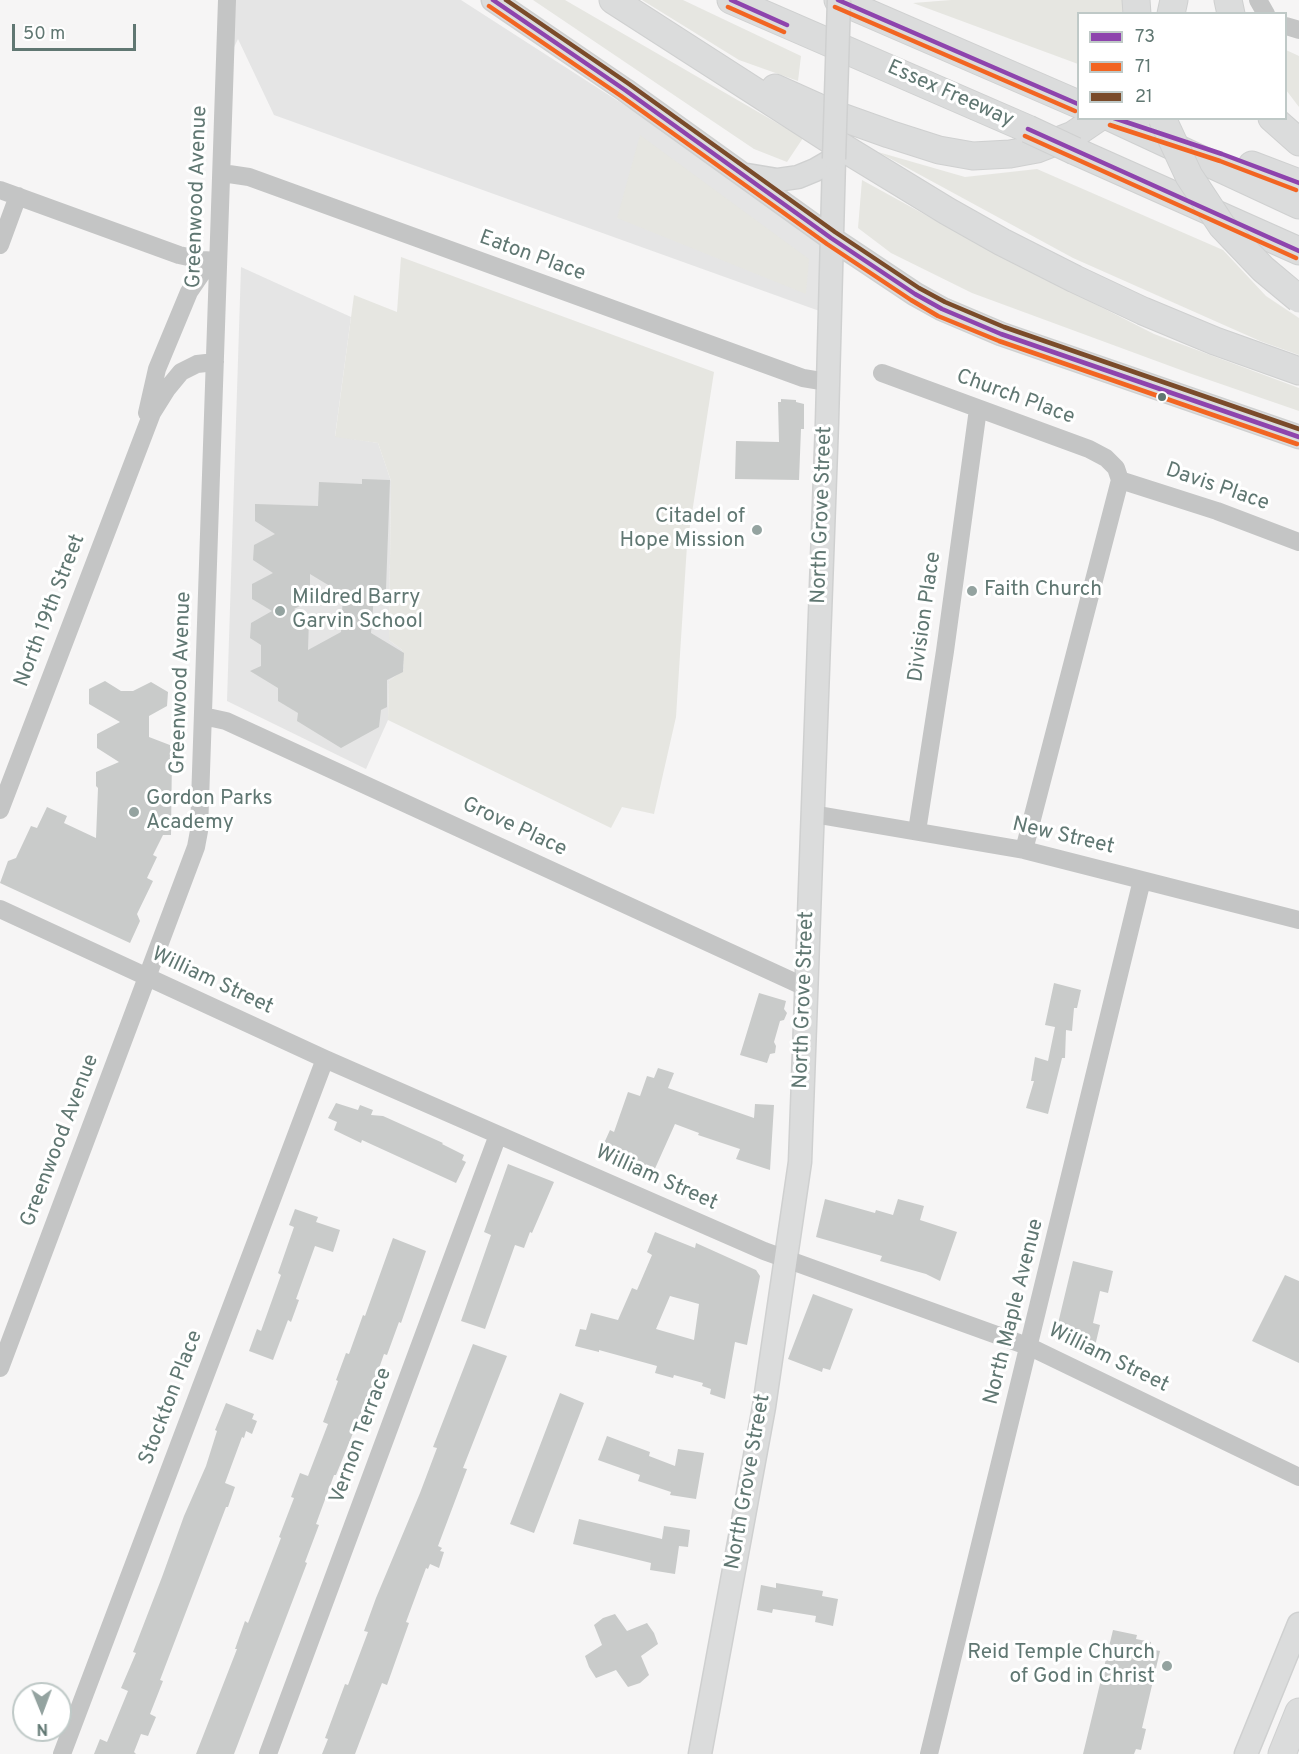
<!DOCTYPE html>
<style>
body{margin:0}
#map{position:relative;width:1299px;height:1754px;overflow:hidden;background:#f6f5f5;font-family:Overpass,sans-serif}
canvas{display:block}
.legend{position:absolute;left:1077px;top:12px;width:210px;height:108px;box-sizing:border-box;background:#fff;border:2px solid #bfc9c7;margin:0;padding:8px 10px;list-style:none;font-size:18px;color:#607772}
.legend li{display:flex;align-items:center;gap:12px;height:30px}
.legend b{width:30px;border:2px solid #bfc9c7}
.north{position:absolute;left:12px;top:1682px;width:60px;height:60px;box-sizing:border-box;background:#fff;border:2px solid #bfc9c7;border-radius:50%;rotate:179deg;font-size:16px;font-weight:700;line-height:24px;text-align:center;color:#607772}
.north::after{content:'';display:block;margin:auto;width:21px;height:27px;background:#94a3a0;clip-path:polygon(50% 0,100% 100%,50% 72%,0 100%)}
.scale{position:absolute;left:12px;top:24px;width:124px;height:27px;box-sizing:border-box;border:3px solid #607772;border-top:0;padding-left:8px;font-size:18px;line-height:21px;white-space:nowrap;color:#607772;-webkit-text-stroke:4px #fff;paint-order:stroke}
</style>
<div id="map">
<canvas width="1299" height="1754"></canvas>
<ul class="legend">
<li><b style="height:8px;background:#8e44ad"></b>73</li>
<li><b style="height:8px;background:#f26522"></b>71</li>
<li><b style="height:8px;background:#7a4b2a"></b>21</li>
</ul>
<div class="north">N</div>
<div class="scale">50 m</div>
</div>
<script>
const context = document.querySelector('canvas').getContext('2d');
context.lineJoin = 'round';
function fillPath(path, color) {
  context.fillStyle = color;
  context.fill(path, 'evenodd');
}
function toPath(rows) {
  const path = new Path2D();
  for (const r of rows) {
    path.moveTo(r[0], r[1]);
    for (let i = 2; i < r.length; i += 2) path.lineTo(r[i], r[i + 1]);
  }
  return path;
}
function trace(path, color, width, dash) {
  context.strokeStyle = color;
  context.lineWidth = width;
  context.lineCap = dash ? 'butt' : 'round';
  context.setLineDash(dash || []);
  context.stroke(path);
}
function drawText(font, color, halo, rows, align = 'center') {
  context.font = font + ' Overpass,sans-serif';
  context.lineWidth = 6;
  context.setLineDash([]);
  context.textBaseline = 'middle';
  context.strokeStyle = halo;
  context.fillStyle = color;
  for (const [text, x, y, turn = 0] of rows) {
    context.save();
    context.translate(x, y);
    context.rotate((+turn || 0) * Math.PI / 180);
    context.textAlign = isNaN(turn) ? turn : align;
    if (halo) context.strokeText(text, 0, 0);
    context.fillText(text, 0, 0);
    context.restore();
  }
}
fillPath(toPath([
 [233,0,461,0,831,238,825,313,274,115,238,39,225,66],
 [241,267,351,317,335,436,378,443,391,481,389,640,402,650,404,669,389,681,388,720,366,769,227,701]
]), '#e5e5e5');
fillPath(toPath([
 [533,0,565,0,803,138,787,162,754,149],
 [642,0,683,0,801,56,798,81,739,60],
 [951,0,1127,0,1128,13,1078,14,1078,64,913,3],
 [1286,50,1299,56,1299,107,1286,90],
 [640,135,809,259,806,294,617,218],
 [878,152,965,177,1037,169,1223,250,1266,296,1299,318,1299,355,1260,341,1073,258],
 [862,180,991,251,1154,334,1299,388,1299,411,1189,373,972,293,891,253,858,228],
 [401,257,714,372,687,545,676,717,654,814,622,807,611,828,388,720,389,681,404,669,402,650,389,640,391,481,378,443,335,437,354,295,397,312]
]), '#e6e6e1');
fillPath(toPath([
 [781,399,796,400,796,402,804,404,804,429,801,429,799,480,735,479,736,441,779,442,778,402,781,402],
 [362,479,390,480,386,589,374,595,371,633,404,653,403,672,387,680,387,707,381,710,379,727,341,748,297,721,298,713,278,701,278,688,250,671,261,666,261,645,250,638,251,623,272,611,252,599,252,584,273,573,253,560,254,545,275,534,255,521,255,504,318,506,319,482,362,484],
 [310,574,343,594,341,632,308,650,309,619,294,609,310,601],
 [105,681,121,691,133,691,151,682,168,692,167,706,149,716,149,737,175,747,172,753,171,835,163,835,153,855,157,857,147,878,153,881,137,914,140,921,130,943,0,883,8,861,16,858,31,826,37,828,47,807,67,816,64,823,96,838,98,788,96,786,96,772,119,762,97,748,97,734,120,722,89,704,89,689],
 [1054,983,1081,990,1077,1008,1074,1008,1072,1031,1066,1030,1065,1058,1062,1058,1048,1114,1026,1108,1034,1081,1031,1081,1035,1057,1048,1061,1055,1027,1045,1025],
 [759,993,786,1001,784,1009,787,1013,784,1020,780,1021,774,1042,776,1046,775,1053,770,1054,767,1063,740,1055],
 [658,1068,674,1073,668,1088,754,1118,755,1104,774,1105,770,1170,736,1159,740,1149,698,1135,699,1133,675,1124,653,1173,601,1150,610,1130,614,1132,628,1092,640,1096,647,1076,654,1078],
 [336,1103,358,1110,360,1105,373,1110,371,1115,383,1116,443,1143,442,1144,464,1155,462,1160,466,1162,456,1183,362,1140,361,1143,334,1130,337,1122,328,1118],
 [508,1164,554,1182,532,1233,530,1232,524,1248,515,1245,485,1329,461,1321,491,1235,484,1232],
 [825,1199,875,1213,876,1210,893,1215,898,1199,924,1206,920,1220,957,1232,940,1281,926,1274,880,1261,882,1256,816,1237],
 [295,1209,318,1217,316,1222,340,1230,333,1252,315,1246,296,1299,299,1300,291,1322,288,1320,273,1360,249,1351,257,1329,261,1331,281,1275,278,1273,294,1227,289,1225],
 [655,1232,695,1248,696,1243,756,1270,760,1276,747,1345,735,1342,725,1399,710,1394,711,1389,702,1386,703,1383,674,1375,673,1378,655,1373,657,1366,599,1350,599,1352,575,1346,580,1329,586,1330,591,1313,618,1320,632,1288,637,1290,652,1255,647,1252],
 [670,1296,699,1304,694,1340,656,1329],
 [393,1238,426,1251,401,1323,399,1322,387,1355,384,1354,356,1434,353,1433,336,1475,334,1475,316,1524,319,1525,305,1562,307,1563,234,1754,196,1754,237,1649,235,1649,245,1621,248,1623,281,1538,279,1537,294,1498,291,1497,300,1473,308,1476,328,1424,323,1422,338,1381,336,1380,346,1353,349,1354,363,1315,365,1316],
 [1073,1261,1113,1271,1108,1293,1100,1291,1093,1323,1100,1325,1095,1346,1055,1336],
 [1285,1275,1299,1281,1299,1363,1252,1341],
 [813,1294,853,1309,830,1370,823,1368,822,1372,788,1359],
 [473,1344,507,1356,463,1468,467,1469,438,1546,442,1548,440,1551,444,1552,439,1568,430,1564,428,1569,426,1568,406,1622,409,1623,387,1685,382,1683,355,1754,322,1754,328,1739,325,1738,345,1684,348,1685,368,1632,364,1631,376,1598,420,1493,437,1448,433,1447],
 [560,1393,584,1403,534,1533,510,1524],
 [226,1403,254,1414,252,1419,257,1421,252,1434,246,1431,244,1438,242,1437,225,1483,235,1487,228,1507,226,1507,160,1680,163,1681,150,1714,156,1717,148,1736,141,1734,134,1752,136,1754,94,1754,100,1739,107,1742,128,1691,121,1688,136,1653,133,1652,162,1577,184,1516,206,1466,217,1431,215,1430],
 [607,1436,650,1452,649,1456,675,1466,678,1449,704,1453,696,1499,670,1495,671,1492,638,1481,640,1475,598,1460],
 [579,1519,662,1539,664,1526,690,1530,688,1547,679,1546,675,1574,650,1570,651,1563,573,1544],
 [776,1583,823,1591,822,1596,838,1599,833,1626,815,1622,816,1616,773,1609,772,1613,757,1610,761,1585,776,1588],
 [615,1614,627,1631,647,1623,654,1633,658,1644,641,1656,649,1675,640,1683,628,1687,616,1670,596,1678,589,1667,585,1656,602,1645,594,1625,603,1618],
 [1113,1630,1137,1635,1136,1639,1151,1642,1149,1649,1160,1651,1142,1728,1146,1729,1141,1750,1136,1749,1134,1754,1083,1754]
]), '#c9cbca');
const major = toPath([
 [493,0,625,90,831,238,915,294,942,309,1001,334,1299,437],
 [747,175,777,180,798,177,815,170,834,159],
 [700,1754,764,1407,800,1162,827,422,834,159],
 [1246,1754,1299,1624]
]);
const highway = toPath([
 [613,0,829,139,947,211,1002,242,1075,279,1143,311,1215,341,1299,371],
 [731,0,1028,129],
 [838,0,1078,104],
 [1136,0,1137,14],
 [1228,0,1231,14],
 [1171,14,1174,0],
 [775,88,833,114,889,134,939,150,973,156,1010,154,1037,149,1073,135,1098,118],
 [1112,118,1299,205],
 [1272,118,1299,142],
 [1075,151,1299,251],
 [1252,165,1299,183],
 [1282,1754,1299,1712]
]);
trace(major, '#cfd0d0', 25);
trace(highway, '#cfd0d0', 29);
trace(toPath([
 [1258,0,1266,14],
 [1286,26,1299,30],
 [222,173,249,177,803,378,827,382],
 [0,190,179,255,202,260,218,261],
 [0,245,18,196],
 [882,373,1089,449,1106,458,1116,468,1120,480],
 [147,413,157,369,189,292,204,270,218,261],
 [1120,480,1217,511,1299,542],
 [203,716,226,721,805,987],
 [0,810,152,413,167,389,181,372,197,364,215,362],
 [813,814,1024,850,1299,920],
 [917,831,945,651,978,409],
 [1024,850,1120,480],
 [0,909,325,1059,764,1251,1030,1347,1299,1477],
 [0,1368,196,847,199,831,227,0],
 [62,1754,325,1059],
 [268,1754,498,1135],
 [929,1754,1142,880]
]), '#c4c5c5', 18);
trace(major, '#dbdcdc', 22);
trace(highway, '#dbdcdc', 27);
const majorBridge = toPath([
 [834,159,839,0]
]);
const highwayBridge = toPath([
 [1162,118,1189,176,1222,226,1263,269,1299,299],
 [1028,129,1075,151]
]);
trace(majorBridge, '#cfd0d0', 25, []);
trace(highwayBridge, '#cfd0d0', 29, []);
trace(majorBridge, '#dbdcdc', 22);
trace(highwayBridge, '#dbdcdc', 27);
trace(toPath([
 [493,0,625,90,831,238,915,294,942,309,1001,334,1299,437],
 [731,0,787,25],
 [838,0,1078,104],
 [1114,118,1222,154,1299,183],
 [1028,129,1299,251]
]), '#8e44ad', 4.5);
trace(toPath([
 [489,6,621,96,827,244,911,300,938,316,999,341,1297,444],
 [728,7,784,32],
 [835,7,1075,111],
 [1110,125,1220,161,1296,190],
 [1025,136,1296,258]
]), '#f26522', 4.5);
trace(toPath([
 [506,0,629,84,835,232,919,288,945,302,1004,327,1299,429]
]), '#7a4b2a', 4.5);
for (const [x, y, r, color] of [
 [1162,397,5,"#607772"],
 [757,530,6,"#94a3a0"],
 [972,591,6,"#94a3a0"],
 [280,611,6,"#94a3a0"],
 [134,812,6,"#94a3a0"],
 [1167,1666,6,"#94a3a0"]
]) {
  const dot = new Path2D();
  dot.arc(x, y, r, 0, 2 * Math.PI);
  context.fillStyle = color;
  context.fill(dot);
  trace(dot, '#fff', 2);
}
drawText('21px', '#607772', '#fff', [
 ["Essex Freeway",950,95,24],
 ["Greenwood Avenue",198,197,-88],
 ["Eaton Place",532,257,20],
 ["Church Place",1015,398,20],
 ["Davis Place",1217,488,19],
 ["North Grove Street",823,515,-88],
 ["North 19th Street",51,611,-69],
 ["Division Place",926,617,-82],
 ["Greenwood Avenue",182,683,-88],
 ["Grove Place",514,828,25],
 ["New Street",1063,837,13],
 ["William Street",212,982,25],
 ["North Grove Street",805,1000,-88],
 ["Greenwood Avenue",61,1141,-69],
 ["William Street",656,1179,24],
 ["North Maple Avenue",1015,1312,-76],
 ["William Street",1108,1359,26],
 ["Stockton Place",172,1398,-69],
 ["Vernon Terrace",362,1436,-70],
 ["North Grove Street",749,1482,-80]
]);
drawText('21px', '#607772', '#fff', [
 ["Citadel of",745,518,"right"],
 ["Hope Mission",745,542,"right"],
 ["Faith Church",984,591],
 ["Mildred Barry",292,599],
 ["Garvin School",292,623],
 ["Gordon Parks",146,800],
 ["Academy",146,824],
 ["Reid Temple Church",1155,1654,"right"],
 ["of God in Christ",1155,1678,"right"]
], 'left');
</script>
